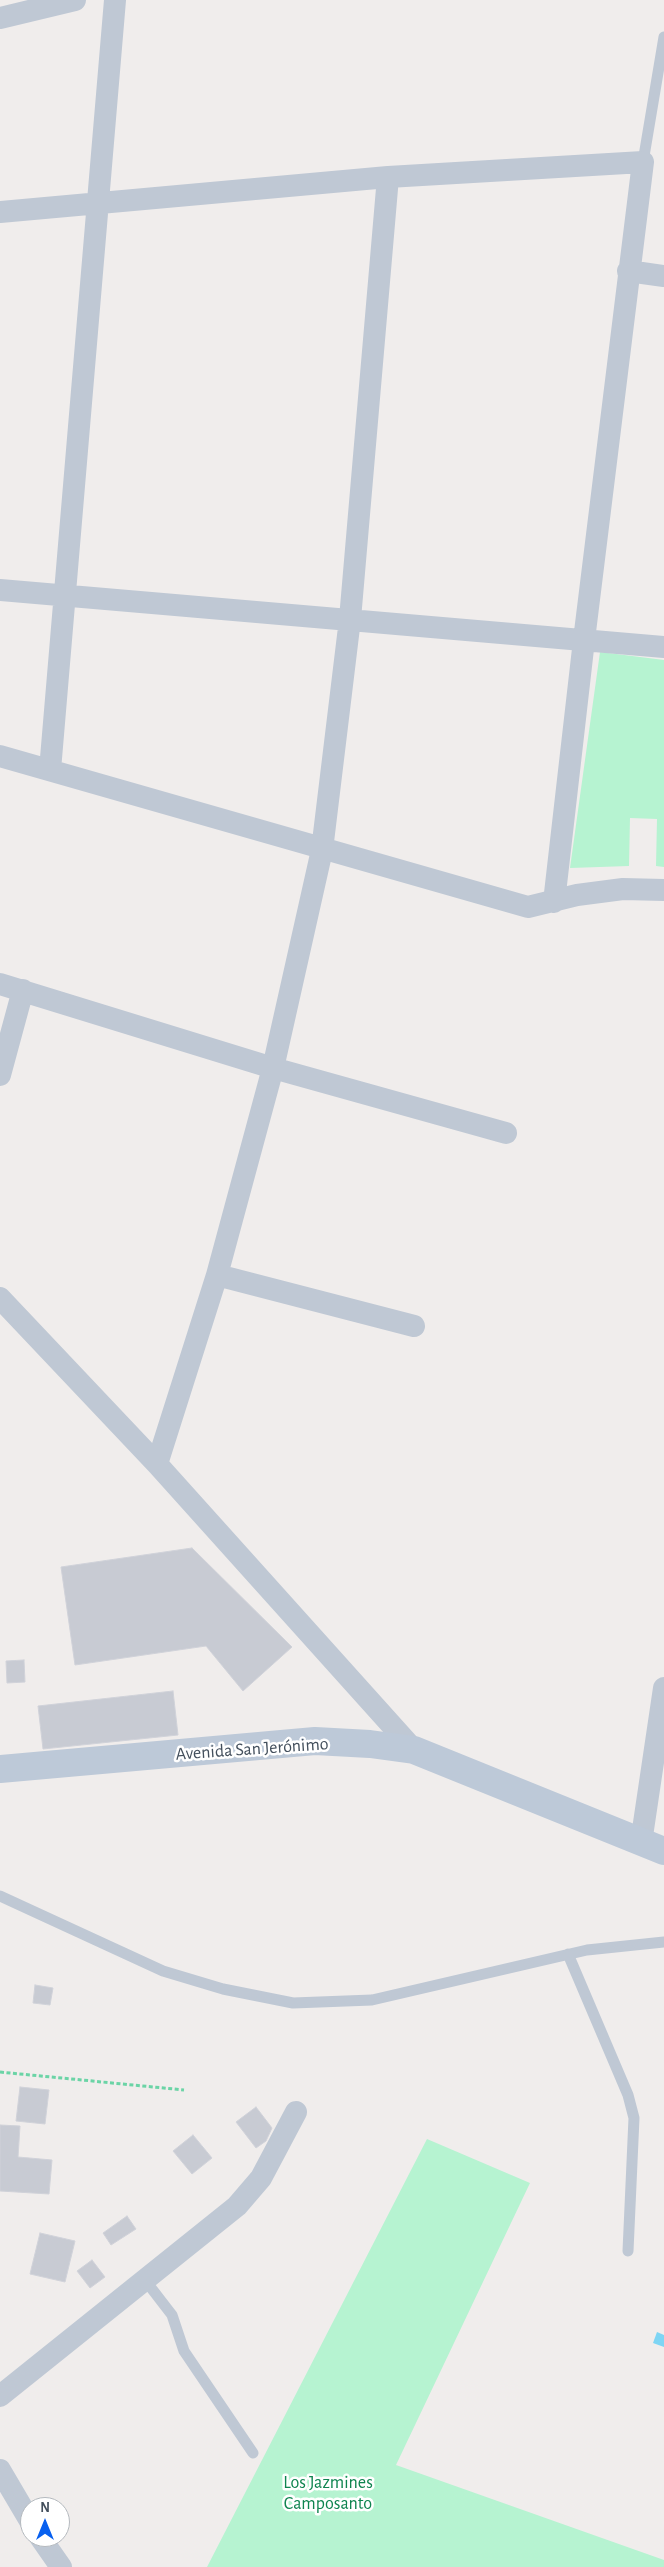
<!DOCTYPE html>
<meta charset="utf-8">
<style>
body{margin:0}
#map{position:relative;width:664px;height:2567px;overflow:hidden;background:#f0edec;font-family:"Alegreya Sans",sans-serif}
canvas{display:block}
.north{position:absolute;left:20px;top:2497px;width:50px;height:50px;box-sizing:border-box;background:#fff;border:1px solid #b4b9be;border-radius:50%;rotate:0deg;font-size:14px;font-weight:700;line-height:20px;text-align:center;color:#434f5c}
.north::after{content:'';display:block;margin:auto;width:18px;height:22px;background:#0860ef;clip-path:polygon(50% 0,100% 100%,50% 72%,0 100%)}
</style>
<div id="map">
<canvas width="664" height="2567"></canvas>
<div class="north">N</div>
</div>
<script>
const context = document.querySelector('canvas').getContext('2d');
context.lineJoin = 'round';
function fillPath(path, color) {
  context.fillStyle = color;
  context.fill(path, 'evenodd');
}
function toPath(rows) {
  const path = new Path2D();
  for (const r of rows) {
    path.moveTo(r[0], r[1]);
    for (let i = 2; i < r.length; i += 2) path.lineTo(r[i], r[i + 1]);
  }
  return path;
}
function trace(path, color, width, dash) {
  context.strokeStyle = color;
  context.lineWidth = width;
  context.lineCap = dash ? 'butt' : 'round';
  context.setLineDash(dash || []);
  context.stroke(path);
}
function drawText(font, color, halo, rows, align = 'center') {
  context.font = font + ' "Alegreya Sans",sans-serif';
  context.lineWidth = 5;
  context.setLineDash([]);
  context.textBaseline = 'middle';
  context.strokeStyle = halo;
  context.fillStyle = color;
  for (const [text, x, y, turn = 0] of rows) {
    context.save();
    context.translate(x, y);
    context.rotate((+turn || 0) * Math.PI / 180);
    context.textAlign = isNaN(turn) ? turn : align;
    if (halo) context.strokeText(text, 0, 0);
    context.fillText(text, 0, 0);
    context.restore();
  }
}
fillPath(toPath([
 [600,652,664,660,664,867,656,866,657,819,630,818,629,866,570,868],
 [427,2139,530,2183,396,2465,664,2560,664,2567,207,2567]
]), '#b6f3d1');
fillPath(toPath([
 [657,2332,664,2335,664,2347,653,2343]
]), '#7ed5f4');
const building = toPath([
 [192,1548,292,1647,243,1691,206,1646,75,1665,61,1567,192,1548],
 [24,1660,25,1682,7,1683,6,1661,24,1660],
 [173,1691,178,1735,43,1749,38,1706,173,1691],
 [35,1985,53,1988,50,2005,33,2003,35,1985],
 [20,2087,49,2090,45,2124,16,2121,20,2087],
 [256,2107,272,2128,266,2141,256,2148,236,2122,256,2107],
 [0,2125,20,2126,18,2157,52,2160,49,2194,0,2191,0,2125],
 [193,2135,212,2158,192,2174,173,2151,193,2135],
 [127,2216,136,2229,111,2245,103,2233,127,2216],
 [40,2233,75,2241,65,2282,30,2274,40,2233],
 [92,2260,105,2277,90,2288,77,2271,92,2260]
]);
fillPath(building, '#c8cbd3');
trace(building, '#d0d2d9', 1);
trace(toPath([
 [0,2072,184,2090]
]), '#6bd4a6', 3, [4, 2.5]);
trace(toPath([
 [643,162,664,37],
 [0,1896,163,1971,223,1989,293,2003,372,2000,587,1950,664,1942],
 [568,1954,628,2095,634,2118,628,2251],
 [145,2280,172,2315,184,2351,253,2453]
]), '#bfc8d4', 11);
trace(toPath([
 [0,18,75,0],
 [0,212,388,177,643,162,584,640,554,902],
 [628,271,664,276],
 [0,590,664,647],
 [0,756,528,907,577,895,623,889,664,890],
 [50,770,115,0],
 [0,984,273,1068,506,1133],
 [0,1075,23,990],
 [217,1275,414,1326],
 [0,1298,157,1464,414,1750],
 [157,1464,217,1275,273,1068,322,850,350,619,388,177],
 [641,1843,664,1688],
 [0,2396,237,2206,261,2178,296,2112],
 [0,2470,30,2521],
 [40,2537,61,2567]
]), '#bfc8d4', 22);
trace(toPath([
 [0,1769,315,1741,370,1744,414,1750,664,1851]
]), '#bdc9d8', 28);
drawText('18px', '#434f5c', '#fff', [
 ["Avenida San Jerónimo",252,1749,-4]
]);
drawText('18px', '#0e844f', '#fff', [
 ["Los Jazmines",328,2483],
 ["Camposanto",328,2504]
]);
</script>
